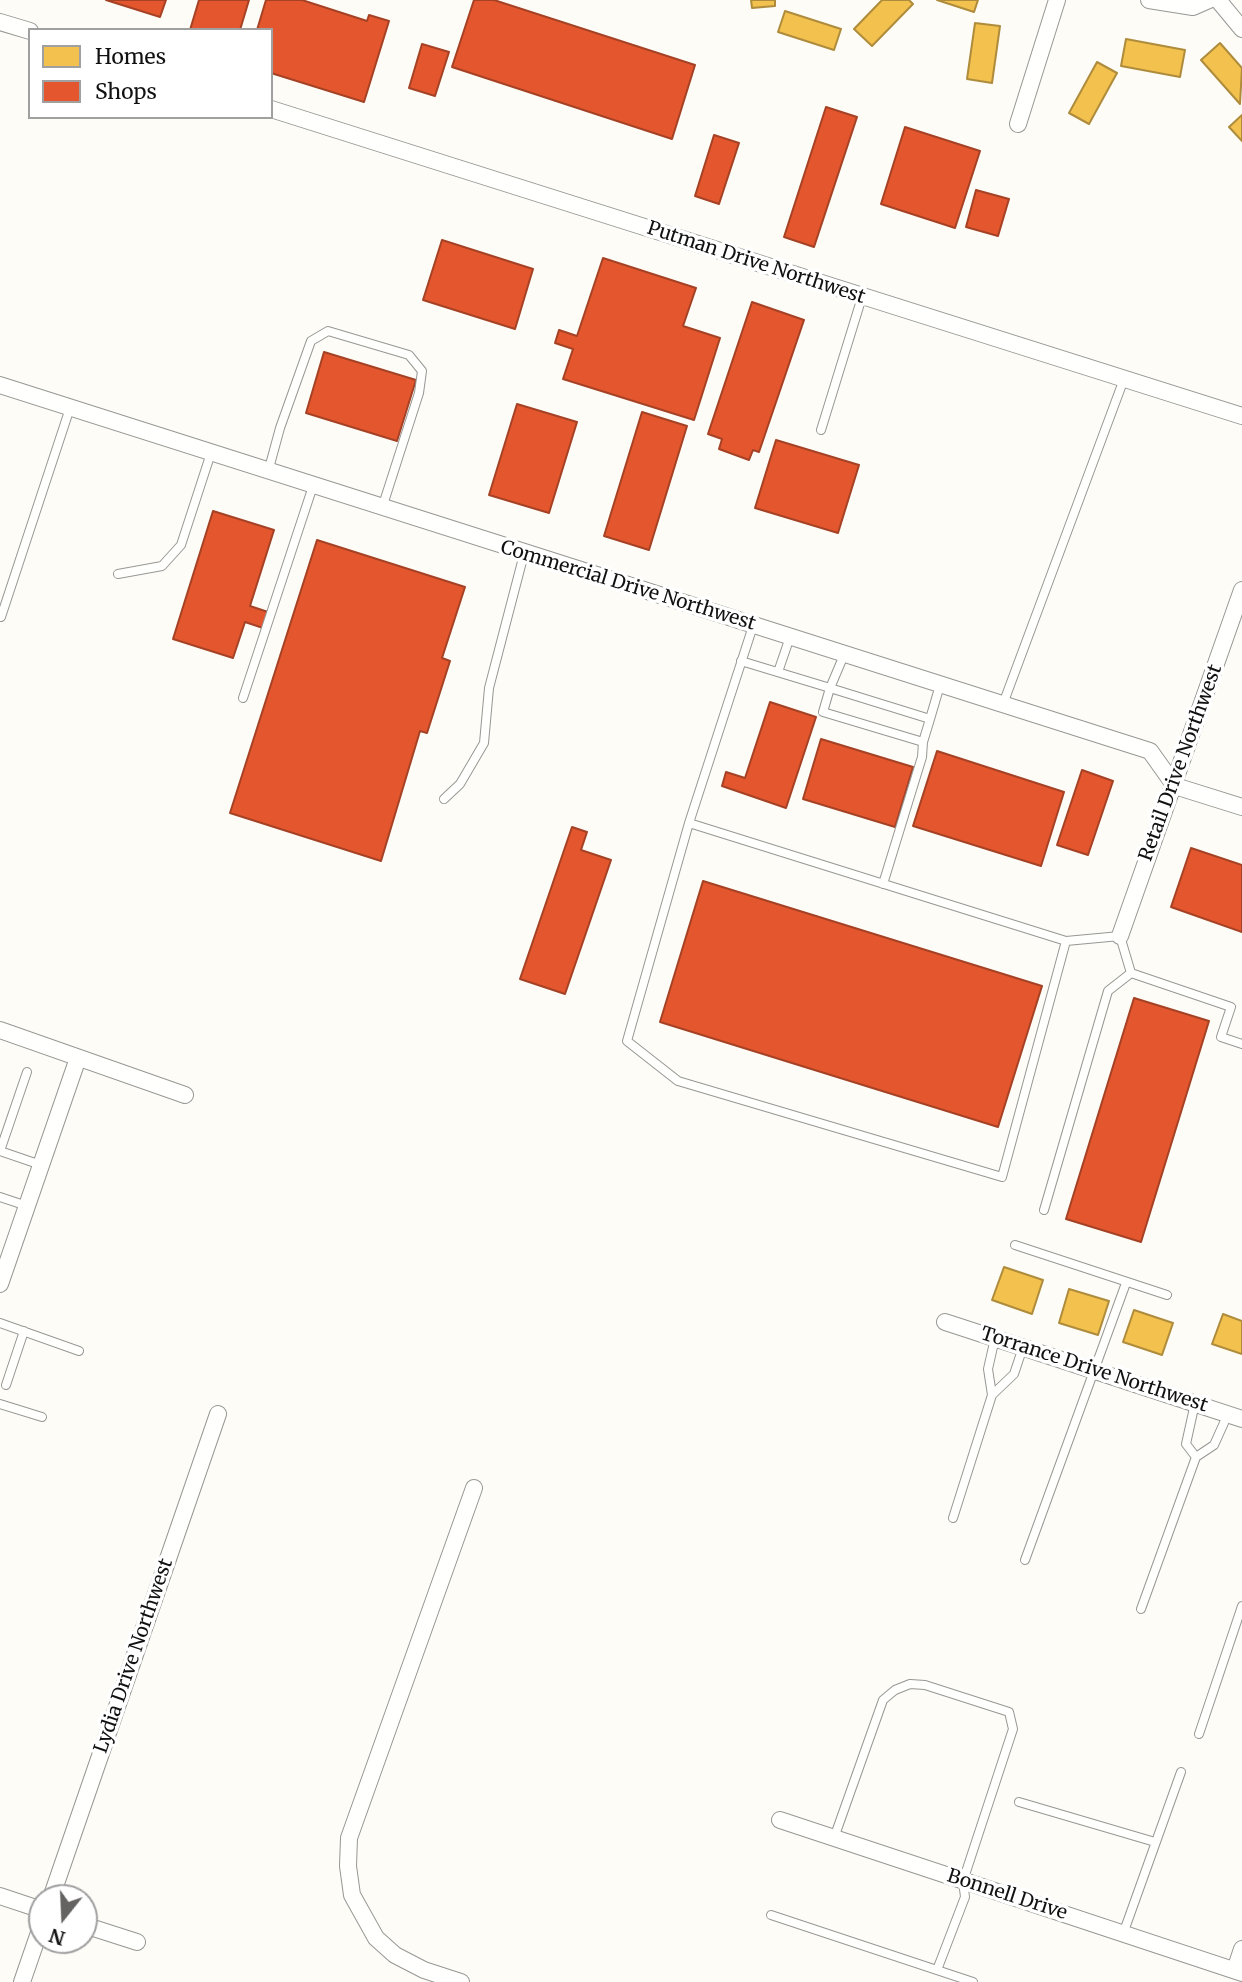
<!DOCTYPE html>
<style>
body{margin:0}
#map{position:relative;width:1242px;height:1982px;overflow:hidden;background:#fdfcf7;font-family:Merriweather,serif}
canvas{display:block}
.legend{position:absolute;left:28px;top:28px;width:245px;height:91px;box-sizing:border-box;background:#fff;border:2px solid #a0a0a0;margin:0;padding:9px 12px;list-style:none;font-size:21px;color:#111}
.legend li{display:flex;align-items:center;gap:14px;height:35px}
.legend b{width:35px;border:2px solid #a0a0a0}
.north{position:absolute;left:28px;top:1884px;width:70px;height:70px;box-sizing:border-box;background:#fff;border:2px solid #a0a0a0;border-radius:50%;rotate:198deg;font-size:19px;font-weight:700;line-height:28px;text-align:center;color:#111}
.north::after{content:'';display:block;margin:auto;width:24px;height:32px;background:#646362;clip-path:polygon(50% 0,100% 100%,50% 72%,0 100%)}
</style>
<div id="map">
<canvas width="1242" height="1982"></canvas>
<ul class="legend">
<li><b style="height:19px;background:#f2c14e"></b>Homes</li>
<li><b style="height:19px;background:#e4572e"></b>Shops</li>
</ul>
<div class="north">N</div>
</div>
<script>
const context = document.querySelector('canvas').getContext('2d');
context.lineJoin = 'round';
function fillPath(path, color) {
  context.fillStyle = color;
  context.fill(path, 'evenodd');
}
function toPath(rows) {
  const path = new Path2D();
  for (const r of rows) {
    path.moveTo(r[0], r[1]);
    for (let i = 2; i < r.length; i += 2) path.lineTo(r[i], r[i + 1]);
  }
  return path;
}
function trace(path, color, width, dash) {
  context.strokeStyle = color;
  context.lineWidth = width;
  context.lineCap = dash ? 'butt' : 'round';
  context.setLineDash(dash || []);
  context.stroke(path);
}
function drawText(font, color, halo, rows, align = 'center') {
  context.font = font + ' Merriweather,serif';
  context.lineWidth = 7;
  context.setLineDash([]);
  context.textBaseline = 'middle';
  context.strokeStyle = halo;
  context.fillStyle = color;
  for (const [text, x, y, turn = 0] of rows) {
    context.save();
    context.translate(x, y);
    context.rotate((+turn || 0) * Math.PI / 180);
    context.textAlign = isNaN(turn) ? turn : align;
    if (halo) context.strokeText(text, 0, 0);
    context.fillText(text, 0, 0);
    context.restore();
  }
}
const homes = toPath([
 [751,0,775,0,775,6,752,8,751,0],
 [882,0,909,0,913,4,872,46,854,29,882,0],
 [937,0,978,0,974,12,937,0],
 [785,11,841,29,834,50,778,32,785,11],
 [975,23,1000,26,992,83,967,79,975,23],
 [1126,39,1185,50,1180,77,1121,66,1126,39],
 [1220,43,1242,68,1240,104,1201,60,1220,43],
 [1097,62,1117,73,1089,124,1069,113,1097,62],
 [1242,115,1242,141,1229,127,1242,115],
 [1004,1267,1043,1280,1032,1314,992,1300,1004,1267],
 [1069,1289,1109,1301,1098,1335,1059,1323,1069,1289],
 [1134,1310,1173,1323,1162,1355,1123,1342,1134,1310],
 [1223,1314,1242,1321,1242,1354,1212,1344,1223,1314]
]);
fillPath(homes, '#f2c14e');
trace(homes, '#ae8c3c', 2);
const shops = toPath([
 [106,0,166,0,160,17,106,0],
 [199,0,249,0,240,30,190,30,199,0],
 [266,0,302,0,367,21,369,15,389,21,364,102,271,73,271,30,257,30,266,0],
 [474,0,494,0,695,65,672,139,452,67,474,0],
 [422,44,449,52,435,96,409,88,422,44],
 [826,107,857,117,814,247,784,237,826,107],
 [905,127,980,151,955,228,881,204,905,127],
 [714,135,739,143,719,204,695,196,714,135],
 [976,190,1009,199,998,236,966,227,976,190],
 [442,240,533,269,515,329,423,300,442,240],
 [603,258,696,288,683,326,720,338,694,420,563,379,573,349,555,343,559,330,577,336,603,258],
 [752,302,804,320,759,452,753,450,749,460,719,449,722,439,708,434,752,302],
 [324,352,416,380,397,441,306,413,324,352],
 [517,404,577,422,549,513,489,495,517,404],
 [642,412,687,426,649,550,604,536,642,412],
 [776,440,859,465,838,533,755,508,776,440],
 [213,511,274,530,250,606,268,612,263,628,245,622,233,658,173,639,213,511],
 [317,540,465,587,442,658,450,661,427,733,420,731,381,861,230,813,317,540],
 [770,702,816,717,786,808,722,786,726,772,745,778,770,702],
 [821,739,913,767,895,827,803,799,821,739],
 [937,751,1064,792,1041,866,913,826,937,751],
 [1082,770,1113,781,1088,855,1057,845,1082,770],
 [572,827,587,832,581,850,611,860,565,994,520,979,572,827],
 [1191,848,1242,865,1242,932,1171,907,1191,848],
 [703,881,1042,986,998,1127,660,1022,703,881],
 [1134,998,1209,1021,1141,1242,1066,1219,1134,998]
]);
fillPath(shops, '#e4572e');
trace(shops, '#a54225', 2);
const service = toPath([
 [821,430,862,297],
 [268,472,280,428,311,341,328,331,409,355,422,371,419,393,382,508],
 [118,574,162,566,181,545,211,453],
 [1,617,70,408],
 [753,626,689,823,627,1041,678,1081,1002,1177,1066,941],
 [741,661,830,688,930,719,923,742,823,712,830,688,844,655],
 [778,672,790,637],
 [243,698,313,486],
 [1003,704,1124,379],
 [930,719,940,685],
 [444,799,460,784,484,743,489,688,524,554],
 [689,823,1066,941,1120,936,1131,973,1231,1007,1221,1037,1242,1044],
 [883,884,922,757,923,742],
 [0,1151,27,1072],
 [0,1151,41,1165],
 [0,1197,27,1206],
 [1044,1210,1108,991,1131,973],
 [1015,1245,1167,1295],
 [0,1323,79,1351],
 [6,1385,24,1331],
 [992,1395,988,1369,995,1338],
 [1195,1403,1186,1444,1196,1457],
 [0,1404,42,1417],
 [953,1518,992,1395,1014,1374,1023,1347],
 [1025,1560,1126,1283],
 [1141,1609,1196,1457,1214,1445,1228,1414],
 [1199,1734,1242,1606],
 [1019,1802,1155,1842],
 [834,1838,883,1700,895,1690,910,1684,925,1685,1009,1712,1013,1729,963,1881,965,1897,937,1970],
 [771,1915,973,1982],
 [1123,1934,1181,1772]
]);
const minor = toPath([
 [1149,0,1193,7,1209,0],
 [1218,0,1242,29],
 [0,22,30,31],
 [271,109,1242,416],
 [1018,124,1057,0],
 [0,385,1150,751,1175,786,1242,807],
 [1120,936,1242,590],
 [0,1030,185,1095],
 [0,1284,78,1058],
 [945,1322,1242,1419],
 [780,1820,1242,1973],
 [0,1896,42,1910],
 [51,1898,218,1414],
 [84,1925,137,1942],
 [1235,1970,1242,1949],
 [22,1982,42,1924],
 [461,1982,424,1970,395,1955,376,1938,352,1895,348,1866,349,1838,474,1488]
]);
trace(service, '#979795', 10);
trace(minor, '#979795', 18);
trace(service, '#fffffe', 8);
trace(minor, '#fffffe', 16);
drawText('19px', '#111', '#fff', [
 ["Putman Drive Northwest",756,263,18],
 ["Commercial Drive Northwest",628,586,17],
 ["Retail Drive Northwest",1181,763,-70],
 ["Torrance Drive Northwest",1094,1370,18],
 ["Lydia Drive Northwest",134,1656,-71],
 ["Bonnell Drive",1007,1895,18]
]);
</script>
